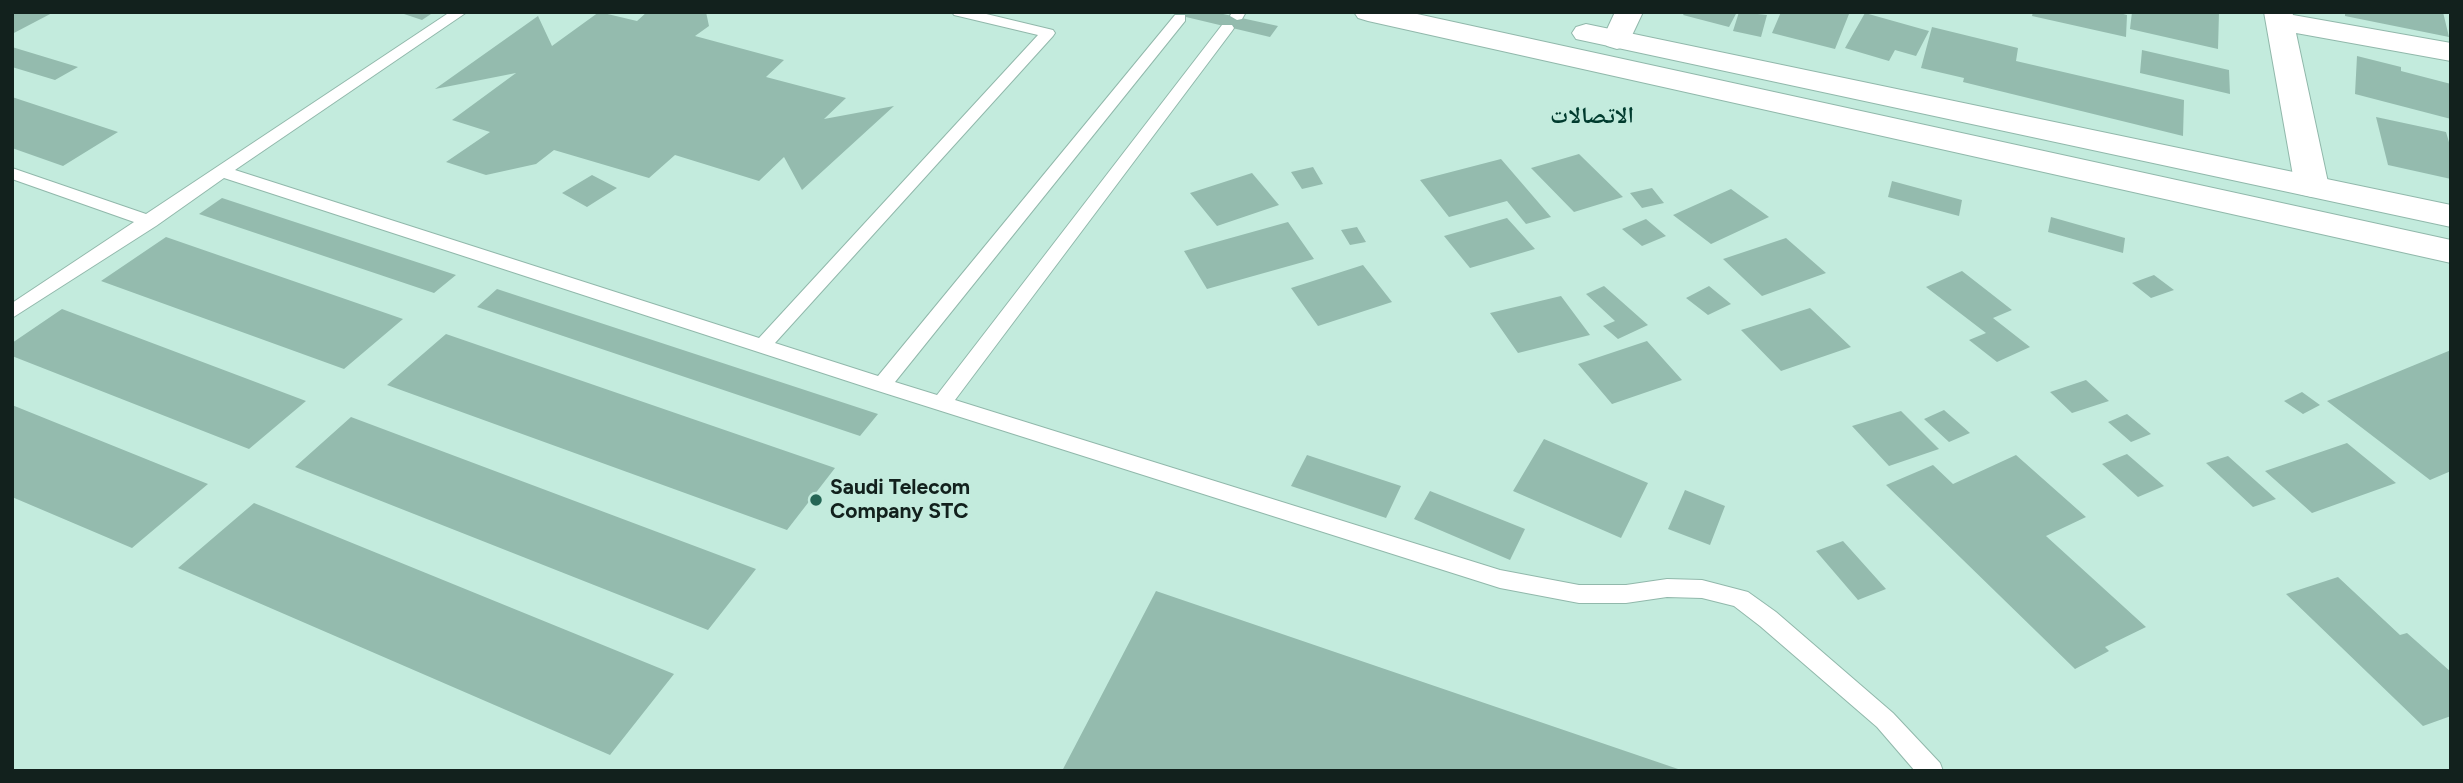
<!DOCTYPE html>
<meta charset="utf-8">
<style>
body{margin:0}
#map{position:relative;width:2463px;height:783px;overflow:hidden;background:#c3ebdd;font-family:Figtree,sans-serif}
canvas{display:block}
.frame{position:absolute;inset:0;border:14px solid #12211d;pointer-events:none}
</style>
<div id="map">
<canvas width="2463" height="783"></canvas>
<div class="frame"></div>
</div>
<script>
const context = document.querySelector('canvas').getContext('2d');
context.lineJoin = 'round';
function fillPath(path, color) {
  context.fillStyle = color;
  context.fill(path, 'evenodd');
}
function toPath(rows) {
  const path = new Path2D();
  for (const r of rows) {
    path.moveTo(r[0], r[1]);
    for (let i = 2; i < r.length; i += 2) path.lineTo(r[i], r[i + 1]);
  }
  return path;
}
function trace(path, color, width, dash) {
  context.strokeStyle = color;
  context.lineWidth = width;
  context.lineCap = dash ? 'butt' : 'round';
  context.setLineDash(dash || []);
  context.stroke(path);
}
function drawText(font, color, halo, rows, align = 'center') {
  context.font = font + ' Figtree,"Noto Naskh Arabic",sans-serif';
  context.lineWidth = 7;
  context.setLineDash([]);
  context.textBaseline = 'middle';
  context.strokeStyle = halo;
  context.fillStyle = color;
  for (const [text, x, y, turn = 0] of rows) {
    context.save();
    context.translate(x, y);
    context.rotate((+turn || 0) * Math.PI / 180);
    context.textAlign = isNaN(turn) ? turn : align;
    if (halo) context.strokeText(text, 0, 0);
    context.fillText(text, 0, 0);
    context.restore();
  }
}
fillPath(toPath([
 [12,12,54,12,12,34],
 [398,12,434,12,422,20],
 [599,12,637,21,647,12,706,12,709,26,695,36,784,60,766,77,846,98,824,119,894,106,802,190,784,157,759,181,675,155,649,178,554,150,536,164,486,175,446,162,490,132,452,120,516,73,435,89,538,16,552,46],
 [1165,12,1214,12,1278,26,1270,37],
 [1685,12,1737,12,1729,27,1683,15],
 [1739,12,1767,15,1761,37,1733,31],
 [1781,12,1843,12,1849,14,1835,49,1772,33],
 [2033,12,2116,12,2127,15,2126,37,2032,16],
 [2132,12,2219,12,2218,49,2130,29],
 [2345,12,2443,12,2449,37,2345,16],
 [1865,13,1929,31,1916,56,1895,50,1889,61,1845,48],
 [1932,27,2018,48,2016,61,2184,100,2183,136,1963,82,1964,78,1921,68],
 [12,47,78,67,55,80,12,67],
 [2142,50,2229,70,2230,94,2140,73],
 [2357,56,2401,67,2401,71,2451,84,2451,119,2355,94],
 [12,97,118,132,63,166,12,148],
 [2376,117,2446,132,2451,149,2451,179,2388,165],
 [1579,154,1623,197,1574,212,1531,168],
 [1501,159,1551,217,1526,224,1507,201,1449,217,1420,180],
 [1313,167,1323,184,1302,189,1291,172],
 [1252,173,1279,205,1217,226,1190,193],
 [592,175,617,188,587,207,562,193],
 [1892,181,1962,200,1959,216,1888,197],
 [1652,188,1664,203,1642,208,1630,193],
 [1731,189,1769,217,1711,244,1673,215],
 [222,198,456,275,434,293,199,214],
 [2051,217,2125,238,2123,253,2048,232],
 [1507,218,1535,249,1470,268,1444,236],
 [1646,219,1666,236,1642,246,1622,229],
 [1288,222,1314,259,1207,289,1184,251],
 [1357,227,1366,242,1350,245,1341,230],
 [166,237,403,319,344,369,101,281],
 [1786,238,1826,273,1762,296,1723,259],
 [1363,265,1392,302,1318,326,1291,288],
 [1962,271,2012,310,1993,318,2030,347,1997,362,1969,340,1986,333,1926,287],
 [2154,275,2174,290,2151,298,2132,283],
 [1604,286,1648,325,1618,339,1603,326,1615,321,1586,294],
 [1709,286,1731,304,1708,315,1686,298],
 [497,289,878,414,860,436,477,307],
 [1561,296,1590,335,1518,353,1490,313],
 [1810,308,1851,347,1781,371,1741,330],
 [62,309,306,401,249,449,12,356,12,343],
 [446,334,835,468,787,530,387,385],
 [1647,341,1682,380,1612,404,1578,364],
 [2451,350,2451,471,2430,480,2327,401],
 [2086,380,2109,401,2072,413,2050,392],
 [2302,392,2320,405,2303,414,2284,401],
 [12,405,208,484,132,548,12,497],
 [1944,410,1970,433,1949,442,1924,419],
 [1901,411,1939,449,1889,466,1852,426],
 [2127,414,2151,434,2131,442,2108,422],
 [351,417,756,569,708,630,295,467],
 [1544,439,1648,483,1621,538,1513,491],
 [2347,443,2396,483,2312,513,2265,471],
 [2127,454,2164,486,2138,497,2102,464],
 [1307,455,1401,486,1386,518,1291,486],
 [2016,455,2086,517,2046,536,2146,627,2105,647,2109,651,2075,669,1886,485,1933,465,1953,484],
 [2228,456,2276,499,2253,507,2206,463],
 [1685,490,1725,506,1710,545,1668,529],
 [1430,491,1525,529,1510,560,1414,519],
 [254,503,674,674,610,755,178,568],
 [1843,541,1886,589,1858,600,1816,551],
 [2338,577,2400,635,2407,633,2451,672,2451,716,2423,726,2286,594],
 [1156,591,1681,770,1681,771,1062,771]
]), '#94bbae');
const lane = toPath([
 [450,12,467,12,235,170,759,338,1038,35,954,15,952,12,978,12,1053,30,1055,33,1053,36,775,343,878,376,1175,15,1185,15,1185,21,895,382,937,395,1222,25,1232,25,1234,28,1232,31,955,400,1500,570,1579,585,1626,585,1667,579,1702,580,1748,592,1776,612,1893,713,1940,763,1943,771,1915,771,1877,727,1760,626,1734,606,1702,598,1667,597,1626,603,1579,603,1500,588,875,390,224,178,156,226,12,318,12,303,134,222,12,179,12,168,146,214,450,12],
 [1232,12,1246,12,1242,19,1237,20,1230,16,1232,12]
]);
const street = toPath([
 [1615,12,1643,12,1627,46,1617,49,1607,46,1602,40,1615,12],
 [2264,12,2292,12,2293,15,2451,43,2451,61,2296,33,2329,187,2324,194,2312,197,2300,194,2295,187,2264,12]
]);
const secondary = toPath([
 [1354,12,1408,12,2451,240,2451,263,1368,21,1358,18,1354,12],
 [1586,24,2451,205,2451,227,1576,39,1572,33,1576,27,1586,24]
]);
trace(lane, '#91b8ab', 2);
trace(street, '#91b8ab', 2);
trace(secondary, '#91b8ab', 2);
fillPath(lane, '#fff');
fillPath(street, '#fff');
fillPath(secondary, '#fff');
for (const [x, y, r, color] of [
 [816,500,7,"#246655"]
]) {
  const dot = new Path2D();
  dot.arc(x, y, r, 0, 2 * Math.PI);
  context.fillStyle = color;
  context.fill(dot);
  trace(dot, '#c3ebdd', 2.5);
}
drawText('bold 21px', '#12211d', '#c3ebdd', [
 ["Saudi Telecom",830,488],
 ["Company STC",830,512]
], 'left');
drawText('bold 23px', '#003b2e', '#c3ebdd', [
 ["الاتصالات",1592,116]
]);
</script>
